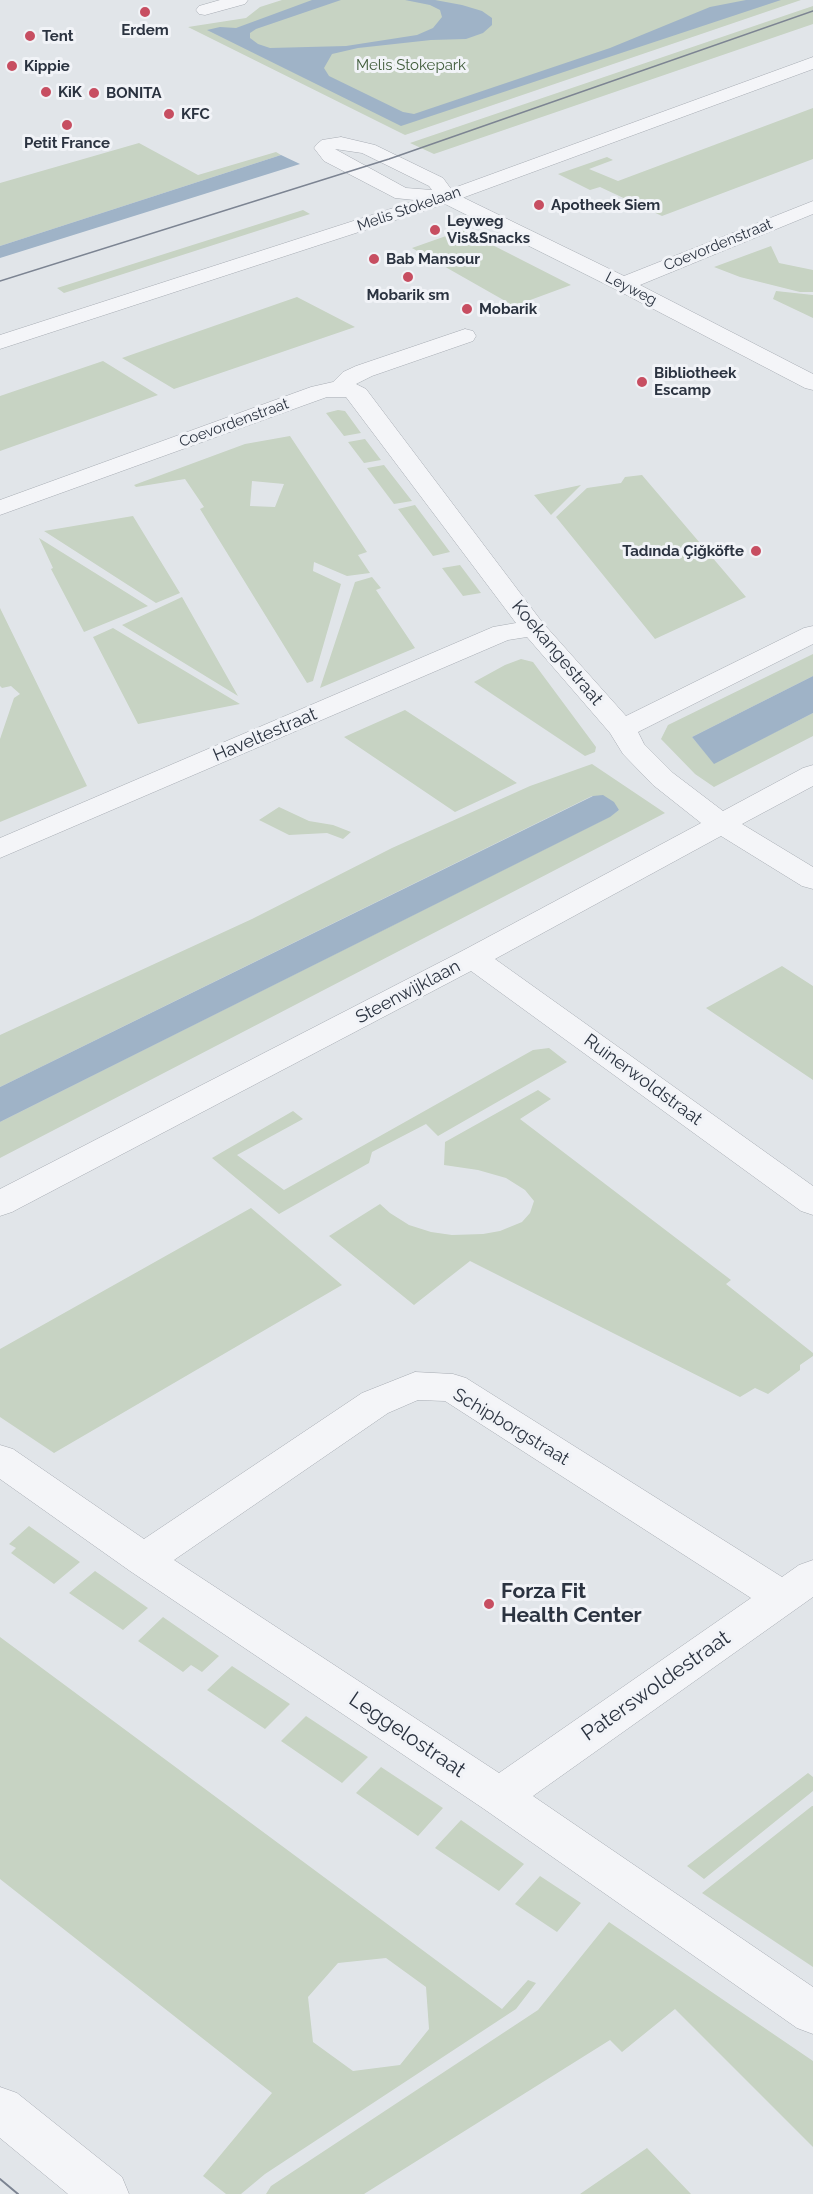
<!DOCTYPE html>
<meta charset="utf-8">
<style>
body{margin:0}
canvas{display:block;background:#e1e5e9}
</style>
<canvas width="813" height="2194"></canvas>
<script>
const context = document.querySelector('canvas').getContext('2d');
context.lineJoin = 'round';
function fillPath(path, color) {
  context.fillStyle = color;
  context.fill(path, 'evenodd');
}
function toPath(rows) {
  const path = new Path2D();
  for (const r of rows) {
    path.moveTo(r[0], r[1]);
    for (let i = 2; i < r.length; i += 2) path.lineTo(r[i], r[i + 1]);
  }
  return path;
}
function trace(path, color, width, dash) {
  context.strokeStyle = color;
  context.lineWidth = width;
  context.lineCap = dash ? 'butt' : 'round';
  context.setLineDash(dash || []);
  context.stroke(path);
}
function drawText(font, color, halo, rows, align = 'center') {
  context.font = font + ' Raleway,sans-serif';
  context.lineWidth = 6;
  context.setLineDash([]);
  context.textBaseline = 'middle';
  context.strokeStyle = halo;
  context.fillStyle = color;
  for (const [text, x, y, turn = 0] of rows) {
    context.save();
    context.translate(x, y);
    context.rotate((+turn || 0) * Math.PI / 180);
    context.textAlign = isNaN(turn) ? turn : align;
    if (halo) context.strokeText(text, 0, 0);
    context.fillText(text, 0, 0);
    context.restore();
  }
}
fillPath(toPath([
 [282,0,801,0,405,135,188,27,246,18,260,7],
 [813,6,813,24,434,154,410,143],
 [813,108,813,159,662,216,600,187,590,190,558,174,607,157,613,160,589,169,618,181],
 [139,143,198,175,276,152,281,155,0,246,0,183],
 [303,210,310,214,64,293,57,288],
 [463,230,571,285,514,306,412,248],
 [771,246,779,263,813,270,813,292,800,292,740,277,714,267],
 [776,291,813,295,813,318,773,299],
 [297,297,355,327,174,389,122,358],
 [103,361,158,395,0,451,0,396],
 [338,410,345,411,361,433,344,436,326,413],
 [290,436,367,552,358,555,370,573,347,576,314,562,313,571,341,584,313,681,307,683,200,509,204,507,185,479,136,487,134,485,245,444],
 [252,481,284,484,275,507,250,506],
 [365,439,381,460,364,463,348,442],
 [384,465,412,501,394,504,367,468],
 [642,475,746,597,655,639,556,517,587,488,621,483,625,477],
 [581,485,551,515,534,495],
 [415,505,450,552,433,556,398,509],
 [133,516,180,593,156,603,44,531],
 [39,538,148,606,84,632,51,569,53,568],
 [460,565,481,593,463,596,442,568],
 [372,577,381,588,376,590,415,648,320,688,355,582],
 [182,597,238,696,122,625],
 [0,608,87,786,0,822,0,739,14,698,20,694,11,686,2,688,0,686],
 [113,628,240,704,138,724,93,637],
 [813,654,813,676,692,737,714,763,813,713,813,736,714,787,695,774,661,739,668,725],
 [521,659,533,662,596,747,595,752,585,756,474,682,505,665],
 [405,710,517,783,455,812,344,737],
 [592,764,665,813,0,1158,0,1122,609,817,619,810,592,796,0,1087,0,1035,252,919,392,848,530,786],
 [279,807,309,821,333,825,351,832,343,839,327,833,289,835,259,820],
 [782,966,813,986,813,1080,706,1008],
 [549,1048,567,1062,438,1136,426,1124,372,1152,369,1163,279,1214,212,1158,293,1111,303,1119,237,1155,284,1190,533,1050],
 [538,1090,551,1099,520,1119,731,1280,726,1284,813,1353,813,1356,800,1365,800,1370,768,1394,755,1388,740,1397,470,1261,414,1305,329,1236,380,1204,390,1213,409,1225,431,1232,452,1235,483,1234,500,1231,522,1222,530,1213,534,1201,525,1190,506,1178,478,1170,444,1165,445,1142],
 [251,1208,342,1285,54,1453,0,1417,0,1349],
 [29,1526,80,1562,54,1584,11,1553,16,1548,9,1544],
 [95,1571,148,1608,123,1630,69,1593],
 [163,1617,219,1656,202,1672,191,1665,183,1672,138,1641],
 [0,1637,502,2009,528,1980,536,1983,516,2009,265,2174,241,2194,226,2194,203,2176,272,2093,0,1879],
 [386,1958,426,1987,429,2029,400,2065,353,2071,313,2042,308,1997,338,1963],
 [232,1666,290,1704,265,1729,207,1690],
 [306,1716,368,1757,342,1783,281,1741],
 [381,1767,443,1808,418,1836,356,1793],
 [808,1773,813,1777,813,1791,704,1879,687,1866],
 [812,1806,813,1806,813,1967,702,1893],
 [461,1820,524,1864,499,1891,435,1848],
 [540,1876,581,1903,557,1932,515,1904],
 [609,1922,813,2061,813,2147,675,2009,622,2052,610,2040,364,2194,266,2194,271,2186,538,2010],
 [647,2148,691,2194,580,2194]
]), '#c7d3c3');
fillPath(toPath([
 [312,0,341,0,256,29,250,33,250,38,258,44,270,48,346,46,417,35,433,28,442,17,440,10,430,5,405,0,435,0,462,5,482,11,492,18,492,25,483,33,466,39,431,40,358,48,332,54,324,68,329,76,403,112,414,114,610,48,710,7,746,0,781,0,401,126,207,30,220,27,236,28],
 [281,155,300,164,0,258,0,246],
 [813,676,813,713,714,764,692,737],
 [603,795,614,802,619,810,610,817,0,1122,0,1087,593,796]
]), '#9fb3c7');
const minor = toPath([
 [220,0,248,0,245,4,205,15,199,14,196,10,199,6,220,0],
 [341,137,375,145,443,178,454,193,624,276,813,201,813,214,640,285,813,374,813,390,805,388,615,289,443,203,395,198,324,161,314,148,317,144,322,140,341,137],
 [335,149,362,153,429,186,432,190,406,188,335,149],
 [465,329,473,331,476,336,473,341,372,376,356,384,366,389,542,622,626,716,804,628,813,626,813,644,638,732,644,744,673,773,723,811,803,768,813,765,813,786,742,824,813,867,813,889,802,886,721,836,495,959,813,1186,813,1215,801,1211,471,971,12,1212,0,1216,0,1189,462,951,701,823,653,785,623,754,610,733,527,637,508,640,0,858,0,838,493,627,516,623,346,397,327,397,0,515,0,500,311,387,333,382,343,372,356,366,465,329],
 [415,1372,453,1374,466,1378,782,1577,799,1565,813,1560,813,1597,533,1796,813,1987,813,2034,797,2028,484,1809,130,1571,0,1479,0,1445,13,1449,144,1539,362,1393,415,1372],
 [418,1400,445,1401,751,1598,499,1773,174,1560,388,1413,418,1400]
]);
const tertiary = toPath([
 [813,57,813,69,454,201,0,349,0,335,440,193,813,57],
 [0,2087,17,2093,122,2177,129,2194,68,2194,0,2138,0,2087]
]);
trace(minor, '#a7acb3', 1);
trace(tertiary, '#a7acb3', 1);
fillPath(minor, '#f4f5f8');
fillPath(tertiary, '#f4f5f8');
trace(toPath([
 [0,281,389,159,813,11]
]), '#7c8492', 1.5);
trace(toPath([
 [0,2179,18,2194]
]), '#7c8492', 2);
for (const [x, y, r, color] of [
 [145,12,6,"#c74e61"],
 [30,36,6,"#c74e61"],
 [12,66,6,"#c74e61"],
 [46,92,6,"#c74e61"],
 [94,93,6,"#c74e61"],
 [169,114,6,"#c74e61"],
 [67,125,6,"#c74e61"],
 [539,205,6,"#c74e61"],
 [435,230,6,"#c74e61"],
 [374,259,6,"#c74e61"],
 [408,277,6,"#c74e61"],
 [467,309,6,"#c74e61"],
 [642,382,6,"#c74e61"],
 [756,551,6,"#c74e61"],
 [489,1604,6,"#c74e61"]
]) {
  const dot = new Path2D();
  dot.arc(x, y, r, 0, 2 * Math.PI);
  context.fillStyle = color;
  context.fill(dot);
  trace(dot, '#f1f3f7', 2);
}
drawText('bold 15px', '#2b3340', '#f1f3f7', [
 ["Erdem",145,30,"center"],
 ["Tent",42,36],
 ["Kippie",24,66],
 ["KiK",58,92],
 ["BONITA",106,93],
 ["KFC",181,114],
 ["Petit France",67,143,"center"],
 ["Apotheek Siem",551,205],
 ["Leyweg",447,221],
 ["Vis&Snacks",447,238],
 ["Bab Mansour",386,259],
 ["Mobarik sm",408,295,"center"],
 ["Mobarik",479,309],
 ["Bibliotheek",654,373],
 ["Escamp",654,390],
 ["Tadında Çiğköfte",744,551,"right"]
], 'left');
drawText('15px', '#3f5b39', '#f1f3f7', [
 ["Melis Stokepark",411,65]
]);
drawText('15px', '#2b3340', '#f1f3f7', [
 ["Melis Stokelaan",409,209,-19],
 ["Coevordenstraat",718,245,-22],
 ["Leyweg",631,289,27],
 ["Coevordenstraat",234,423,-20]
]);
drawText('18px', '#2b3340', '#f1f3f7', [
 ["Koekangestraat",557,653,50],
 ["Haveltestraat",265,735,-23],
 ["Steenwijklaan",408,992,-28],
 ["Ruinerwoldstraat",643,1080,36],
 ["Schipborgstraat",511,1427,31]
]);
drawText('bold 21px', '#2b3340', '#f1f3f7', [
 ["Forza Fit",501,1592],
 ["Health Center",501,1616]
], 'left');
drawText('21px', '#2b3340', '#f1f3f7', [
 ["Paterswoldestraat",656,1686,-35],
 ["Leggelostraat",407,1735,34]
]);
</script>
